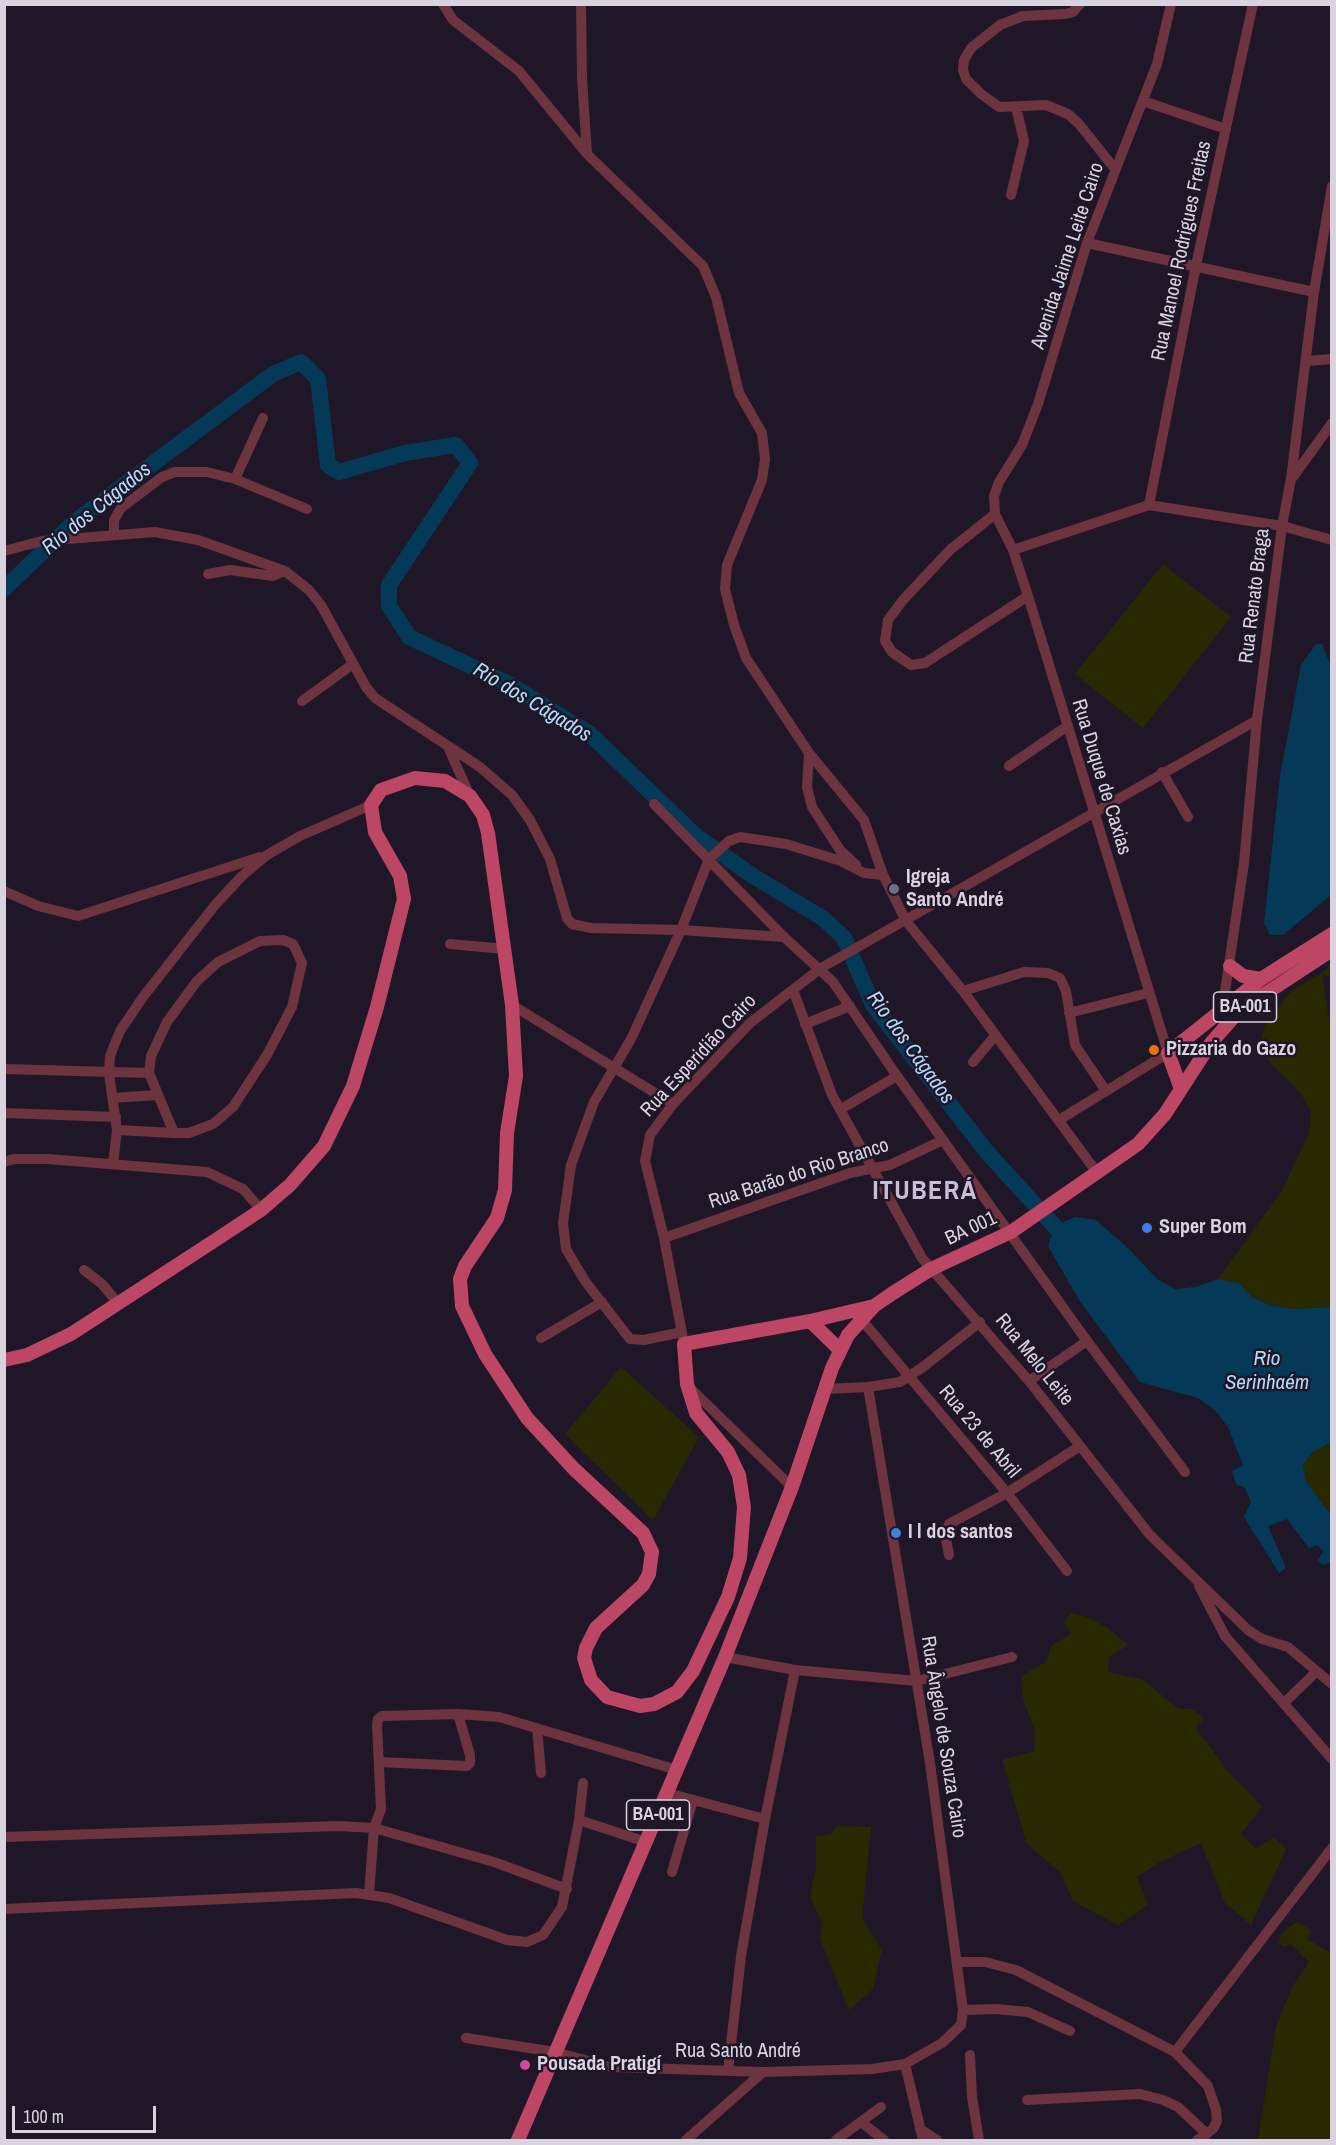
<!DOCTYPE html>
<meta charset="utf-8">
<style>
body{margin:0}
#map{position:relative;width:1336px;height:2145px;overflow:hidden;background:#1f1728;font-family:"Archivo Narrow",sans-serif}
canvas{display:block}
.frame{position:absolute;inset:0;border:6px solid #d8d3df;pointer-events:none}
.scale{position:absolute;left:12px;top:2106px;width:144px;height:27px;box-sizing:border-box;border:3px solid #d8d3df;border-top:0;padding-left:8px;font-size:18px;line-height:21px;white-space:nowrap;color:#d8d3df;-webkit-text-stroke:4px #1f1728;paint-order:stroke}
</style>
<div id="map">
<canvas width="1336" height="2145"></canvas>
<div class="frame"></div>
<div class="scale">100 m</div>
</div>
<script>
const context = document.querySelector('canvas').getContext('2d');
context.lineJoin = 'round';
function fillPath(path, color) {
  context.fillStyle = color;
  context.fill(path, 'evenodd');
}
function toPath(rows) {
  const path = new Path2D();
  for (const r of rows) {
    path.moveTo(r[0], r[1]);
    for (let i = 2; i < r.length; i += 2) path.lineTo(r[i], r[i + 1]);
  }
  return path;
}
function trace(path, color, width, dash) {
  context.strokeStyle = color;
  context.lineWidth = width;
  context.lineCap = dash ? 'butt' : 'round';
  context.setLineDash(dash || []);
  context.stroke(path);
}
function drawText(font, color, halo, rows, align = 'center') {
  context.font = font + ' "Archivo Narrow",sans-serif';
  context.lineWidth = 5;
  context.setLineDash([]);
  context.textBaseline = 'middle';
  context.strokeStyle = halo;
  context.fillStyle = color;
  for (const [text, x, y, turn = 0] of rows) {
    context.save();
    context.translate(x, y);
    context.rotate((+turn || 0) * Math.PI / 180);
    context.textAlign = isNaN(turn) ? turn : align;
    if (halo) context.strokeText(text, 0, 0);
    context.fillText(text, 0, 0);
    context.restore();
  }
}
fillPath(toPath([
 [1163,564,1231,617,1143,728,1075,674],
 [1331,964,1331,978,1322,974,1332,1040,1331,1307,1295,1309,1273,1306,1253,1298,1239,1283,1218,1279,1282,1191,1309,1133,1311,1112,1300,1092,1270,1063,1260,1045,1265,1025,1291,991,1322,973],
 [621,1367,699,1437,653,1520,565,1434],
 [1331,1442,1331,1515,1306,1482,1303,1465,1312,1453],
 [1071,1613,1087,1617,1109,1629,1128,1645,1109,1657,1108,1672,1143,1680,1179,1709,1191,1709,1204,1718,1196,1728,1230,1774,1262,1806,1241,1834,1256,1849,1274,1837,1286,1849,1251,1925,1225,1903,1201,1843,1158,1863,1137,1877,1148,1905,1118,1925,1073,1901,1060,1872,1027,1844,1002,1760,1035,1751,1034,1729,1023,1698,1021,1676,1046,1662,1051,1646,1071,1634,1064,1622],
 [837,1826,871,1827,862,1918,882,1950,873,1989,849,2010,820,1939,822,1922,810,1897,816,1867,816,1836,830,1835],
 [1297,1922,1311,1930,1307,1939,1331,1953,1331,2140,1258,2140,1276,2027,1292,1987,1309,1962,1290,1944,1284,1947,1278,1942,1285,1930]
]), '#282900');
fillPath(toPath([
 [1316,644,1322,644,1331,667,1331,895,1283,935,1270,935,1264,923,1280,776,1301,665],
 [1075,1217,1096,1220,1129,1249,1157,1279,1175,1289,1196,1287,1218,1279,1239,1283,1253,1298,1273,1306,1295,1309,1331,1307,1331,1442,1312,1453,1303,1465,1306,1482,1331,1515,1331,1562,1323,1565,1318,1560,1323,1552,1318,1545,1309,1548,1287,1519,1268,1526,1286,1568,1279,1573,1244,1517,1251,1502,1245,1488,1236,1484,1232,1471,1243,1465,1228,1427,1215,1410,1198,1398,1140,1382,1079,1300,1048,1246,1055,1226]
]), '#043a57');
trace(toPath([
 [4,589,72,524,273,374,301,362,318,379,328,465,339,472,405,453,456,445,470,463,389,585,389,606,409,637,509,684,589,733,696,836,753,876,824,919,844,938,873,1005,986,1151,1069,1242]
]), '#043a57', 16);
trace(toPath([
 [443,4,453,20,519,71,588,155,703,266,716,297,739,393,762,433,765,459,762,480,727,565,725,589,734,625,746,658,809,753,864,820,883,875,906,921,963,991,1098,1174],
 [581,4,582,78,587,154],
 [1080,4,1073,12,1065,14,1023,16,1000,25,971,48,964,60,963,70,966,79,981,94,999,107,1046,105,1068,114,1079,124,1115,169],
 [1143,101,1226,129],
 [1011,195,1024,141,1016,107],
 [1087,243,1314,292],
 [1307,361,1332,359],
 [1293,477,1332,423],
 [235,479,263,418],
 [1149,505,1196,265,1253,4],
 [995,514,950,550,903,600,888,620,885,641,892,652,911,665,925,663,1028,596],
 [114,534,114,520,121,508,162,477,175,472,207,472,235,479,307,509],
 [1013,550,1149,505,1282,526,1332,540],
 [4,551,42,541,155,532,198,540,285,571,309,590,321,605,366,687,375,698,480,767,512,795,530,820,550,859,567,918,572,924,591,928,681,930,784,937],
 [208,574,230,570,273,576,285,571],
 [302,701,353,664],
 [448,747,470,796],
 [809,753,807,787,812,807,840,850,856,865],
 [1009,766,1066,727],
 [1162,772,1188,817],
 [654,804,784,937,833,982,897,1076,1087,1341,1185,1472],
 [4,891,38,906,78,916,260,857],
 [450,944,505,949],
 [793,990,832,1095,922,1258,1029,1381,1150,1535,1248,1630,1262,1639,1288,1647,1332,1684],
 [963,991,1024,972,1048,973,1060,978,1066,991,1075,1045,1106,1091],
 [512,1005,673,1104],
 [1222,1012,1244,863,1257,720,1282,526,1291,479,1314,292,1332,186],
 [1069,1013,1148,993],
 [805,1024,850,1006],
 [973,1062,995,1036],
 [4,1069,149,1073],
 [113,1098,157,1095],
 [841,1109,897,1076],
 [4,1113,116,1117],
 [1059,1120,1168,1053,1028,596,1013,550,995,514,994,496,999,482,1022,445,1038,404,1087,243,1157,64,1171,4],
 [117,1130,174,1133,189,1133,213,1124,233,1107,267,1055,292,1007,302,963,293,944,283,940,260,941,218,962,197,981,167,1022,151,1056,149,1073,174,1133],
 [4,1162,14,1159,48,1159,207,1172,243,1189,261,1210],
 [113,1164,117,1130,109,1074,110,1056,120,1031,143,997,215,905,242,876,267,855,300,836,371,805],
 [664,1238,850,1173,890,1165,943,1140],
 [84,1270,102,1284,117,1302],
 [861,1319,1007,1493,1067,1571],
 [682,1332,644,1340,630,1339,585,1281,566,1249,563,1223,571,1165,594,1102,631,1039,681,930,709,859,729,841,740,837,786,844,841,861,864,873,883,875],
 [541,1338,602,1302],
 [684,1344,664,1238,645,1161,650,1135,673,1104,750,1023,821,968,1257,720],
 [1029,1381,1087,1341],
 [687,1385,792,1487],
 [825,1389,868,1387,900,1382,923,1367,980,1322],
 [949,1555,945,1534,949,1524,1007,1493,1080,1446],
 [1199,1586,1225,1636,1332,1759],
 [725,1657,795,1670,917,1681,1012,1657],
 [1284,1703,1316,1672],
 [537,1728,541,1773],
 [379,1762,467,1766,470,1763,470,1755,458,1714],
 [667,1793,765,1819],
 [579,1820,646,1842],
 [4,1837,339,1826,374,1828,494,1862,567,1889],
 [672,1872,693,1800],
 [369,1895,374,1828,381,1809,377,1725,378,1719,382,1716,458,1714,499,1717,677,1770],
 [4,1909,356,1893,389,1898,507,1940,527,1942,543,1935,562,1907,579,1820,583,1783],
 [957,1962,985,1962,1016,1970,1175,2052,1208,2086,1216,2110,1217,2121,1213,2129,1197,2140],
 [963,2010,996,2009,1028,2012,1070,2031],
 [466,2038,555,2052,611,2067,763,2072,872,2069,905,2064,942,2043,961,2025,963,2010,930,1763,868,1387],
 [1175,2052,1332,1848],
 [970,2055,972,2097,979,2140],
 [905,2064,923,2140],
 [728,2071,741,1956,765,1819,795,1670],
 [1027,2100,1140,2094,1163,2100,1178,2107,1207,2134],
 [861,2122,884,2140],
 [920,2129,937,2140],
 [686,2140,763,2072],
 [836,2140,881,2107]
]), '#6d3440', 10);
trace(toPath([
 [1230,966,1243,976,1261,979],
 [1181,1089,1168,1053,1261,979,1332,934],
 [810,1321,839,1349],
 [4,1360,27,1355,71,1334,214,1241,261,1210,290,1185,324,1146,353,1086,377,1007,404,899,400,876,375,832,371,805,381,790,415,778,445,781,470,796,483,815,488,833,512,1005,516,1076,507,1133,505,1190,497,1218,465,1266,460,1279,462,1306,485,1354,527,1418,574,1469,643,1533,652,1552,649,1574,643,1585,596,1628,586,1648,584,1658,591,1680,607,1697,640,1706,654,1704,677,1692,693,1671,728,1597,740,1558,744,1507,739,1475,728,1452,696,1413,687,1384,684,1344,810,1321,874,1306],
 [518,2140,725,1657,792,1487,832,1368,848,1335,874,1306,893,1293,931,1269,1011,1232,1138,1144,1165,1114,1211,1043,1239,1011,1332,950]
]), '#bd4664', 14);
for (const [x, y, r, color] of [
 [894,889,6,"#6b7280"],
 [1154,1050,6,"#e8710a"],
 [1147,1228,6,"#3f7fe0"],
 [896,1533,6,"#3f7fe0"],
 [525,2065,6,"#d1479c"]
]) {
  const dot = new Path2D();
  dot.arc(x, y, r, 0, 2 * Math.PI);
  context.fillStyle = color;
  context.fill(dot);
  trace(dot, '#1f1728', 2);
}
for (const [x, y, w] of [
 [1245,1007,63],
 [658,1815,63]
]) {
  const box = new Path2D();
  box.roundRect(x - w / 2, y - 15, w, 30, 4.5);
  context.fillStyle = '#1f1728';
  context.fill(box);
  trace(box, '#d8d3df', 1.5);
}
drawText('bold 18px', '#d8d3df', null, [
 ["BA-001",1245,1007],
 ["BA-001",658,1815]
]);
drawText('20px', '#d8d3df', '#1f1728', [
 ["Rua Manoel Rodrigues Freitas",1182,251,-78],
 ["Avenida Jaime Leite Cairo",1068,256,-72],
 ["Rua Renato Braga",1255,596,-83],
 ["Rua Duque de Caxias",1101,777,73],
 ["Rua Esperidião Cairo",699,1056,-47],
 ["Rua Barão do Rio Branco",799,1174,-18],
 ["BA 001",971,1229,-25],
 ["Rua Melo Leite",1034,1360,51],
 ["Rua 23 de Abril",979,1432,50],
 ["Rua Ângelo de Souza Cairo",943,1737,81],
 ["Rua Santo André",738,2052]
]);
drawText('bold 20px', '#d8d3df', '#1f1728', [
 ["Igreja",906,878],
 ["Santo André",906,901],
 ["Pizzaria do Gazo",1166,1050],
 ["Super Bom",1159,1228],
 ["I l dos santos",908,1533],
 ["Pousada Pratigí",537,2065]
], 'left');
drawText('italic 21px', '#b1dbf9', '#1f1728', [
 ["Rio dos Cágados",97,509,-39],
 ["Rio dos Cágados",532,703,31],
 ["Rio dos Cágados",910,1048,54],
 ["Rio",1267,1359],
 ["Serinhaém",1267,1383]
]);
context.letterSpacing = '1.5px';
drawText('bold 26px', '#c8bfd6', '#1f1728', [
 ["ITUBERÁ",925,1192]
]);
context.letterSpacing = '0px';
</script>
